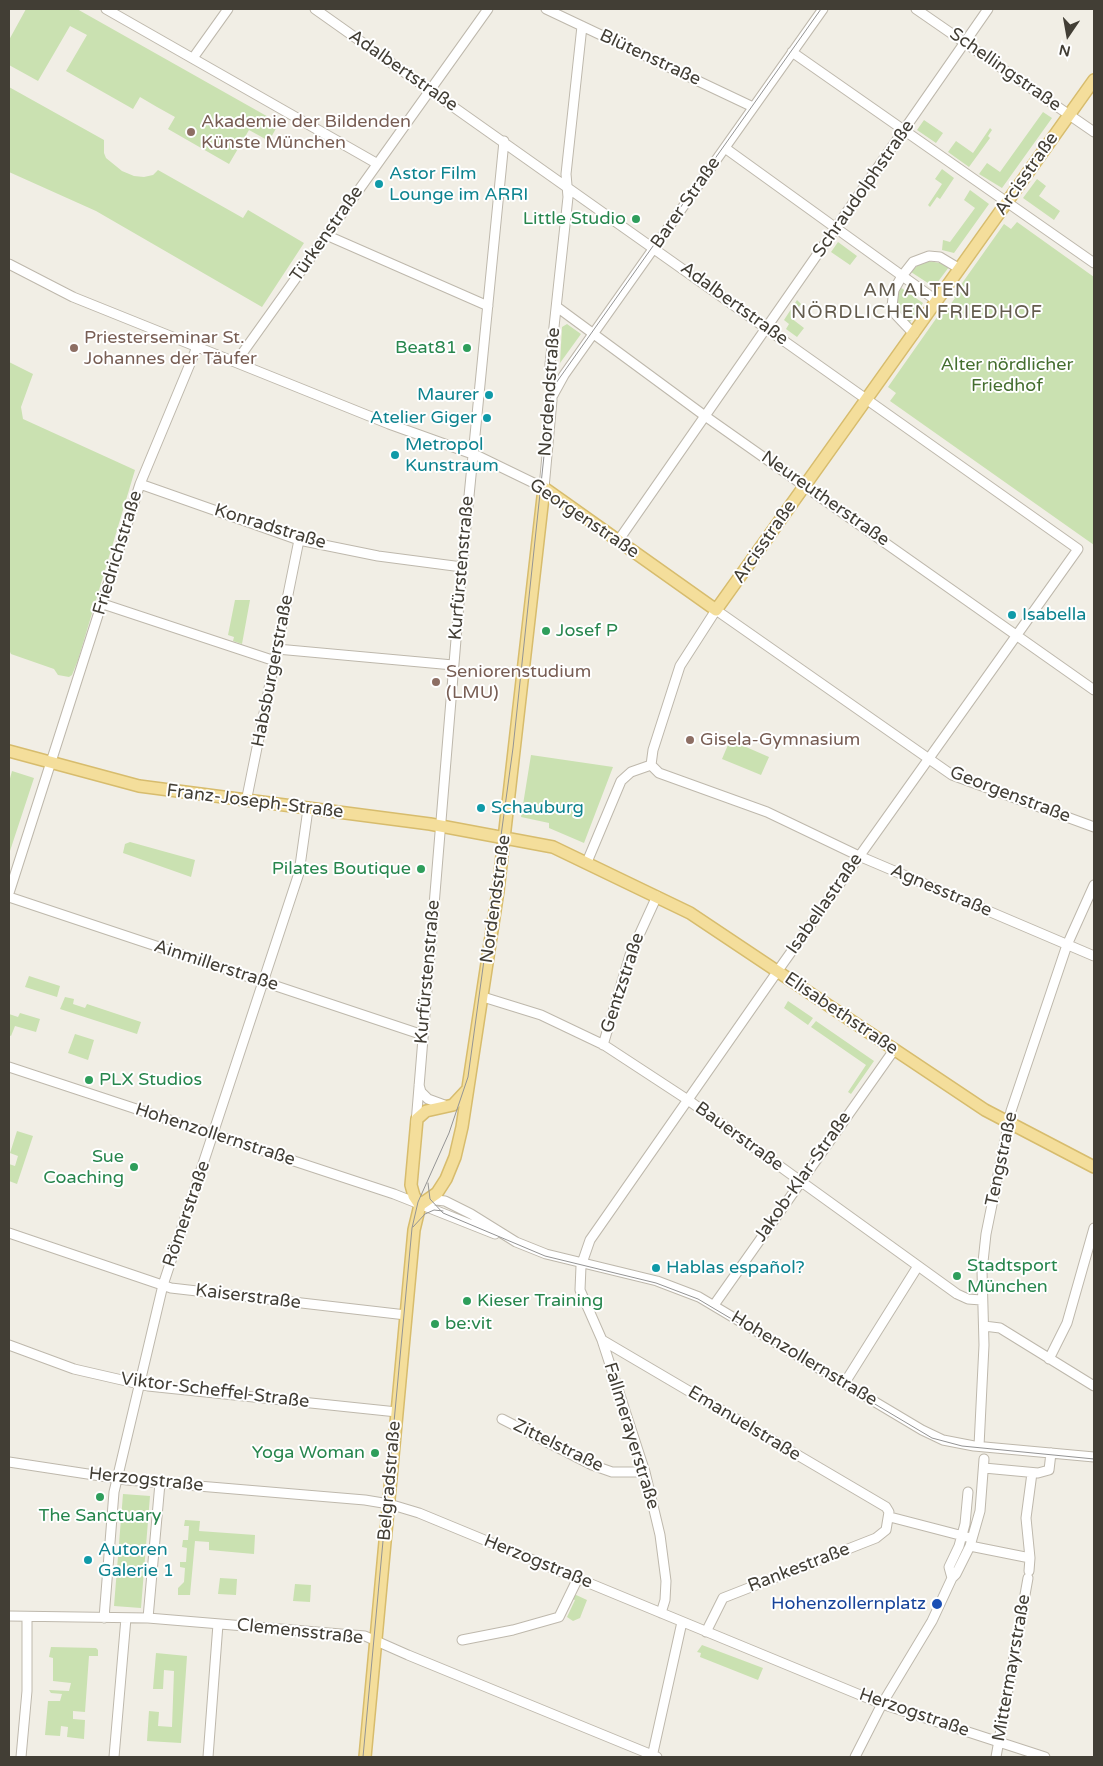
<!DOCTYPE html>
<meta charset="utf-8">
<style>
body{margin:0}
#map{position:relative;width:1103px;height:1766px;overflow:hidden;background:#f1eee5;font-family:"Varela Round",sans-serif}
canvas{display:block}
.frame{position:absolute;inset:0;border:10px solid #423e35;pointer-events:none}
.north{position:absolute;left:1043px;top:10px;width:50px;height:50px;-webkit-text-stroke:4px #fff;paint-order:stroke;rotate:192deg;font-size:14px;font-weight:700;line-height:20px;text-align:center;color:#423e35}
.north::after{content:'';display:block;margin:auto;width:18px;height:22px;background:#423e35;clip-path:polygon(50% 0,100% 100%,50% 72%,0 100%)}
</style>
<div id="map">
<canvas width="1103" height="1766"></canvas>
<div class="frame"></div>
<div class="north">N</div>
</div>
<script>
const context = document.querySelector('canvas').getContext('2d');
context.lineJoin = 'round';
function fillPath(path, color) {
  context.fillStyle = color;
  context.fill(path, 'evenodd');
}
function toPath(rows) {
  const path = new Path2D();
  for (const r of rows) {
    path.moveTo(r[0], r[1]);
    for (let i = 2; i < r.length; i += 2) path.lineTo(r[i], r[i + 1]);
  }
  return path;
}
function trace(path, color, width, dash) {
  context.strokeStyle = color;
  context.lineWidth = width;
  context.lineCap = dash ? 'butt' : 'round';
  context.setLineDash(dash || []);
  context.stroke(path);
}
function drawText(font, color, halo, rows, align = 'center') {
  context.font = font + ' "Varela Round",sans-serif';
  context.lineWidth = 4;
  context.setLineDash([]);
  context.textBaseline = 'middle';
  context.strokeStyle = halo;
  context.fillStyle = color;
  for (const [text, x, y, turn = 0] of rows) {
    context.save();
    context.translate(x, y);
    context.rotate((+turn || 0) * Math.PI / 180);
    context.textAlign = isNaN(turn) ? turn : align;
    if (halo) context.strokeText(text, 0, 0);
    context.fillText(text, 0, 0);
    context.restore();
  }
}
fillPath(toPath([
 [26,9,77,9,279,123,269,141,249,130,229,164,168,129,175,117,157,107,140,97,133,109,66,71,87,35,70,26,38,81,9,65,9,40],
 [9,87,104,140,104,153,106,158,122,171,134,176,144,177,153,175,158,170,243,218,248,210,304,243,262,307,96,211,9,172],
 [1043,112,1052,118,1002,188,979,174,987,163,1000,172],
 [924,120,943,133,936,143,917,130],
 [990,128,992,130,988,136,990,138,969,167,948,152,956,141,973,153],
 [942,169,954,178,940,199,937,197,930,207,928,205,942,184,935,179],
 [1037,179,1046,186,1039,196,1060,211,1054,220,1023,198],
 [970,190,989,204,954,253,942,250,943,240,950,242,975,208,964,200],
 [1017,222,1094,277,1094,545,890,401,896,393,888,387,940,313,943,315,955,298,953,296,1004,224,1011,229],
 [838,242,857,256,850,265,831,252],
 [928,261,940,263,949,267,934,287,911,272,919,264],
 [900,287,923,303,908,325,896,307],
 [797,300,801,304,791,318,804,328,797,337,786,329,789,324,784,320],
 [567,324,581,334,560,363,562,327],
 [9,362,33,374,21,407,23,419,135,470,78,660,72,675,69,677,58,675,54,669,11,654,9,650],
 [235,600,250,600,242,644,233,641,234,637,228,635],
 [730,740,769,757,761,775,722,759],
 [531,755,613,767,584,843,549,828,549,823,521,817],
 [12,771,34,778,9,854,9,782],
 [130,842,195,860,191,877,123,853,125,844],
 [29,976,60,986,57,997,25,987],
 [65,997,74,999,73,1004,85,1008,87,1004,141,1022,137,1034,60,1009],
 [788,1001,813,1018,808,1025,784,1008],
 [20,1013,40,1019,36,1032,15,1026,11,1036,9,1035,9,1014,18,1017],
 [816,1021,874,1061,851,1094,848,1092,866,1065,811,1027],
 [75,1034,94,1040,88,1060,68,1053],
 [17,1131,33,1136,17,1184,9,1181,9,1164,15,1166,18,1156,10,1153],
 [123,1494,150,1496,141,1608,114,1606],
 [185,1520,200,1521,199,1531,255,1535,254,1554,209,1550,209,1542,195,1541,190,1595,178,1595,178,1588,184,1582,185,1568,180,1567,180,1562,186,1562,187,1548,182,1547,183,1540,188,1540,189,1526,184,1526],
 [220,1578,237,1579,236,1595,218,1594],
 [295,1584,311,1585,310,1602,293,1601],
 [574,1594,587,1600,580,1618,573,1621,567,1617,575,1600,572,1599],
 [702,1645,763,1668,758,1680,700,1657,701,1653,697,1652],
 [51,1647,96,1648,98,1650,98,1656,89,1656,85,1712,73,1711,73,1719,85,1720,84,1739,67,1737,68,1727,61,1726,60,1736,45,1735,48,1701,60,1701,62,1694,51,1693,49,1690,69,1691,71,1683,53,1681,53,1658,49,1657],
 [156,1653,187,1656,181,1743,147,1741,149,1711,159,1712,158,1726,172,1727,174,1671,164,1670,163,1689,153,1689]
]), '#cae1b1');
const minor = toPath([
 [106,9,376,163],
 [315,9,1078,549,784,962,590,1240,581,1266,580,1290,602,1340,645,1472,660,1535,666,1581,665,1600,661,1613],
 [546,9,753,107],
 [916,9,1094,132],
 [792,52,1094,263],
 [193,58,228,9],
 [725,148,937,301],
 [326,235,488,306],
 [9,264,73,297,389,424,478,456,544,488,552,400,550,364,568,197,566,174,582,26],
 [557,307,705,416,1094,690],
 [914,334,896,315,892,306,894,290,902,276,913,262,929,256,940,257,960,269],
 [236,362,488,9],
 [553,395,564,375,823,9],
 [140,484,299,540,378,556,462,567],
 [618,541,988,9],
 [103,604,275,661],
 [277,649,453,665],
 [651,765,653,750,680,666,716,610,952,775,1094,827],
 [651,765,659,773,767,812,859,856,1094,956],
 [246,802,299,540],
 [587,862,621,781,631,772,651,765],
 [9,893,140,484,197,347],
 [9,897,423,1035],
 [483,997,541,1015,604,1045,688,1100,957,1294,968,1299,981,1300],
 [603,1045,630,955,657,896],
 [9,1067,394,1194,495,1234],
 [419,1085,421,1092,428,1099,447,1106],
 [416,1123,462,567,504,141],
 [425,1203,436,1200,445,1201,471,1214,516,1242,546,1254,657,1281,699,1297,922,1430,943,1440,974,1446,1094,1457],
 [9,1233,171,1288,406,1315],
 [714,1305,894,1050],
 [984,1326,1000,1328,1094,1386],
 [602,1340,886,1507,889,1512,886,1530,876,1538,723,1598,706,1632],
 [9,1345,74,1369,148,1386,397,1412],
 [1049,1359,1067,1323,1094,1228],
 [844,1384,918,1266],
 [502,1419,592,1465,612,1472,645,1472],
 [979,1446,984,1345,982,1271,986,1234,1011,1111,1067,945,1094,885],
 [9,1462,127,1480,365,1500,389,1504,419,1513,882,1704,1045,1757],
 [984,1468,1038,1473,1049,1470,1051,1453],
 [890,1517,967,1537],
 [970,1546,1030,1558],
 [1029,1571,1030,1558,1026,1518,1032,1473],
 [952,1578,949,1567,959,1546,965,1524,968,1492],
 [9,1616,148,1618,365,1636,408,1655,657,1757],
 [104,1618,114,1492,163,1285,299,873,308,809],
 [148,1618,160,1483],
 [462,1640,513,1630,559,1617,578,1578],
 [21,1757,27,1691,27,1617],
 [114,1757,126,1618],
 [208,1757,218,1624],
 [652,1757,682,1622],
 [855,1757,882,1704,932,1621,952,1578,956,1574,970,1546,980,1511,984,1459],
 [996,1757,1028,1578]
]);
const major = toPath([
 [9,751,139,786,430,824,553,847,690,913,985,1110,1094,1167],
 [420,1205,437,1193,446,1179,455,1157,462,1127,498,891,544,488,716,610,1094,80],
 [420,1205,414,1196,411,1185,417,1119,426,1111,453,1105,466,1091],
 [365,1757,414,1230,420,1205]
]);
trace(minor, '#beb8ac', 11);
trace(major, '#d7bc6d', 14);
trace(minor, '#fff', 9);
trace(major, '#f4de9b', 11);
trace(toPath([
 [428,1183,430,1199,443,1213,545,1256,656,1283,698,1299,932,1438,962,1446,1094,1459],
 [413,1227,425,1214,434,1210,443,1211],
 [363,1757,412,1228,418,1202,449,1133,468,1077,513,748,550,399,556,383,821,9]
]), '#949494', 1);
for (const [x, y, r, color] of [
 [191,132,5,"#8d6e63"],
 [379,184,5,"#0f9aa8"],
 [636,219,5,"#2e9e5b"],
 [74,348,5,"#8d6e63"],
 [467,348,5,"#2e9e5b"],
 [489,395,5,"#0f9aa8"],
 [487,418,5,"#0f9aa8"],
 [395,455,5,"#0f9aa8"],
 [1012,615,5,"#0f9aa8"],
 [546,631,5,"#2e9e5b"],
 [436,682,5,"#8d6e63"],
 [690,740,5,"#8d6e63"],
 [481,808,5,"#0f9aa8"],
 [421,869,5,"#2e9e5b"],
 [89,1080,5,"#2e9e5b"],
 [134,1167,5,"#2e9e5b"],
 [656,1268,5,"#0f9aa8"],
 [957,1276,5,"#2e9e5b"],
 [467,1301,5,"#2e9e5b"],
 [435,1324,5,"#2e9e5b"],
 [375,1453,5,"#2e9e5b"],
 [100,1497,5,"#2e9e5b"],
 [88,1560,5,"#0f9aa8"],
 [937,1604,6,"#1a4fb4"]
]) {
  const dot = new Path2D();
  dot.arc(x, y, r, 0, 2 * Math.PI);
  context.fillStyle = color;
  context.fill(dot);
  trace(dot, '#fff', 2);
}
drawText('18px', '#423e35', '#fff', [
 ["Blütenstraße",650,58,25],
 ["Schellingstraße",1005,70,35],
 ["Adalbertstraße",403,71,35],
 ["Arcisstraße",1027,174,-55],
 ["Schraudolphstraße",864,189,-55],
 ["Barer Straße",686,203,-55],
 ["Türkenstraße",327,234,-55],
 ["Adalbertstraße",734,304,36],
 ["Nordendstraße",550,392,-86],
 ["Neureutherstraße",825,499,35],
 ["Georgenstraße",584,519,34],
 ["Konradstraße",270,527,17],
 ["Arcisstraße",765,542,-55],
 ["Friedrichstraße",118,553,-73],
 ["Kurfürstenstraße",462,568,-85],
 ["Habsburgerstraße",273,671,-79],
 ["Georgenstraße",1010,795,21],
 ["Franz-Joseph-Straße",255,802,7],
 ["Agnesstraße",941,891,23],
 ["Nordendstraße",496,899,-82],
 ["Isabellastraße",825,904,-55],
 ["Ainmillerstraße",216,966,18],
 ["Kurfürstenstraße",428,972,-85],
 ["Gentzstraße",623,983,-72],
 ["Elisabethstraße",841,1014,34],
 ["Hohenzollernstraße",215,1135,18],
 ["Bauerstraße",739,1137,36],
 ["Tengstraße",1002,1159,-78],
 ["Jakob-Klar-Straße",803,1177,-55],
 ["Römerstraße",187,1214,-71],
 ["Kaiserstraße",248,1297,7],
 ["Hohenzollernstraße",804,1359,31],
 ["Viktor-Scheffel-Straße",215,1391,7],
 ["Emanuelstraße",744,1424,31],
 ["Fallmerayerstraße",631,1436,73],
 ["Zittelstraße",558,1446,26],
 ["Herzogstraße",146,1480,6],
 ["Belgradstraße",390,1481,-85],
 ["Herzogstraße",538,1562,22],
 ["Rankestraße",799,1568,-21],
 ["Clemensstraße",300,1632,6],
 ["Mittermayrstraße",1012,1668,-80],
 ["Herzogstraße",914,1713,19]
]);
drawText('18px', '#785e54', '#fff', [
 ["Akademie der Bildenden",201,122],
 ["Künste München",201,143],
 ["Priesterseminar St.",84,338],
 ["Johannes der Täufer",84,359],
 ["Seniorenstudium",446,672],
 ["(LMU)",446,693],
 ["Gisela-Gymnasium",700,740]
], 'left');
drawText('18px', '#0d838f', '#fff', [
 ["Astor Film",389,174],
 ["Lounge im ARRI",389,195],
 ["Maurer",479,395,"right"],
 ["Atelier Giger",477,418,"right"],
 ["Metropol",405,445],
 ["Kunstraum",405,466],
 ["Isabella",1022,615],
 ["Schauburg",491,808],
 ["Hablas español?",666,1268],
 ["Autoren",98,1550],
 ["Galerie 1",98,1571]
], 'left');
drawText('18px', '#27864d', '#fff', [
 ["Little Studio",626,219],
 ["Beat81",457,348],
 ["Josef P",556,631,"left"],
 ["Pilates Boutique",411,869],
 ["PLX Studios",99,1080,"left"],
 ["Sue",124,1157],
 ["Coaching",124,1178],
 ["Stadtsport",967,1266,"left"],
 ["München",967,1287,"left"],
 ["Kieser Training",477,1301,"left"],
 ["be:vit",445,1324,"left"],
 ["Yoga Woman",365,1453],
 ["The Sanctuary",100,1516,"center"]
], 'right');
drawText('18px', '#446e2f', '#fff', [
 ["Alter nördlicher",1007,365],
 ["Friedhof",1007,386]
]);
drawText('18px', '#164399', '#fff', [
 ["Hohenzollernplatz",926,1604]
], 'right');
context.letterSpacing = '1px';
drawText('19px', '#645c4e', '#fff', [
 ["AM ALTEN",917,291],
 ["NÖRDLICHEN FRIEDHOF",917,313]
]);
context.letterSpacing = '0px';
</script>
